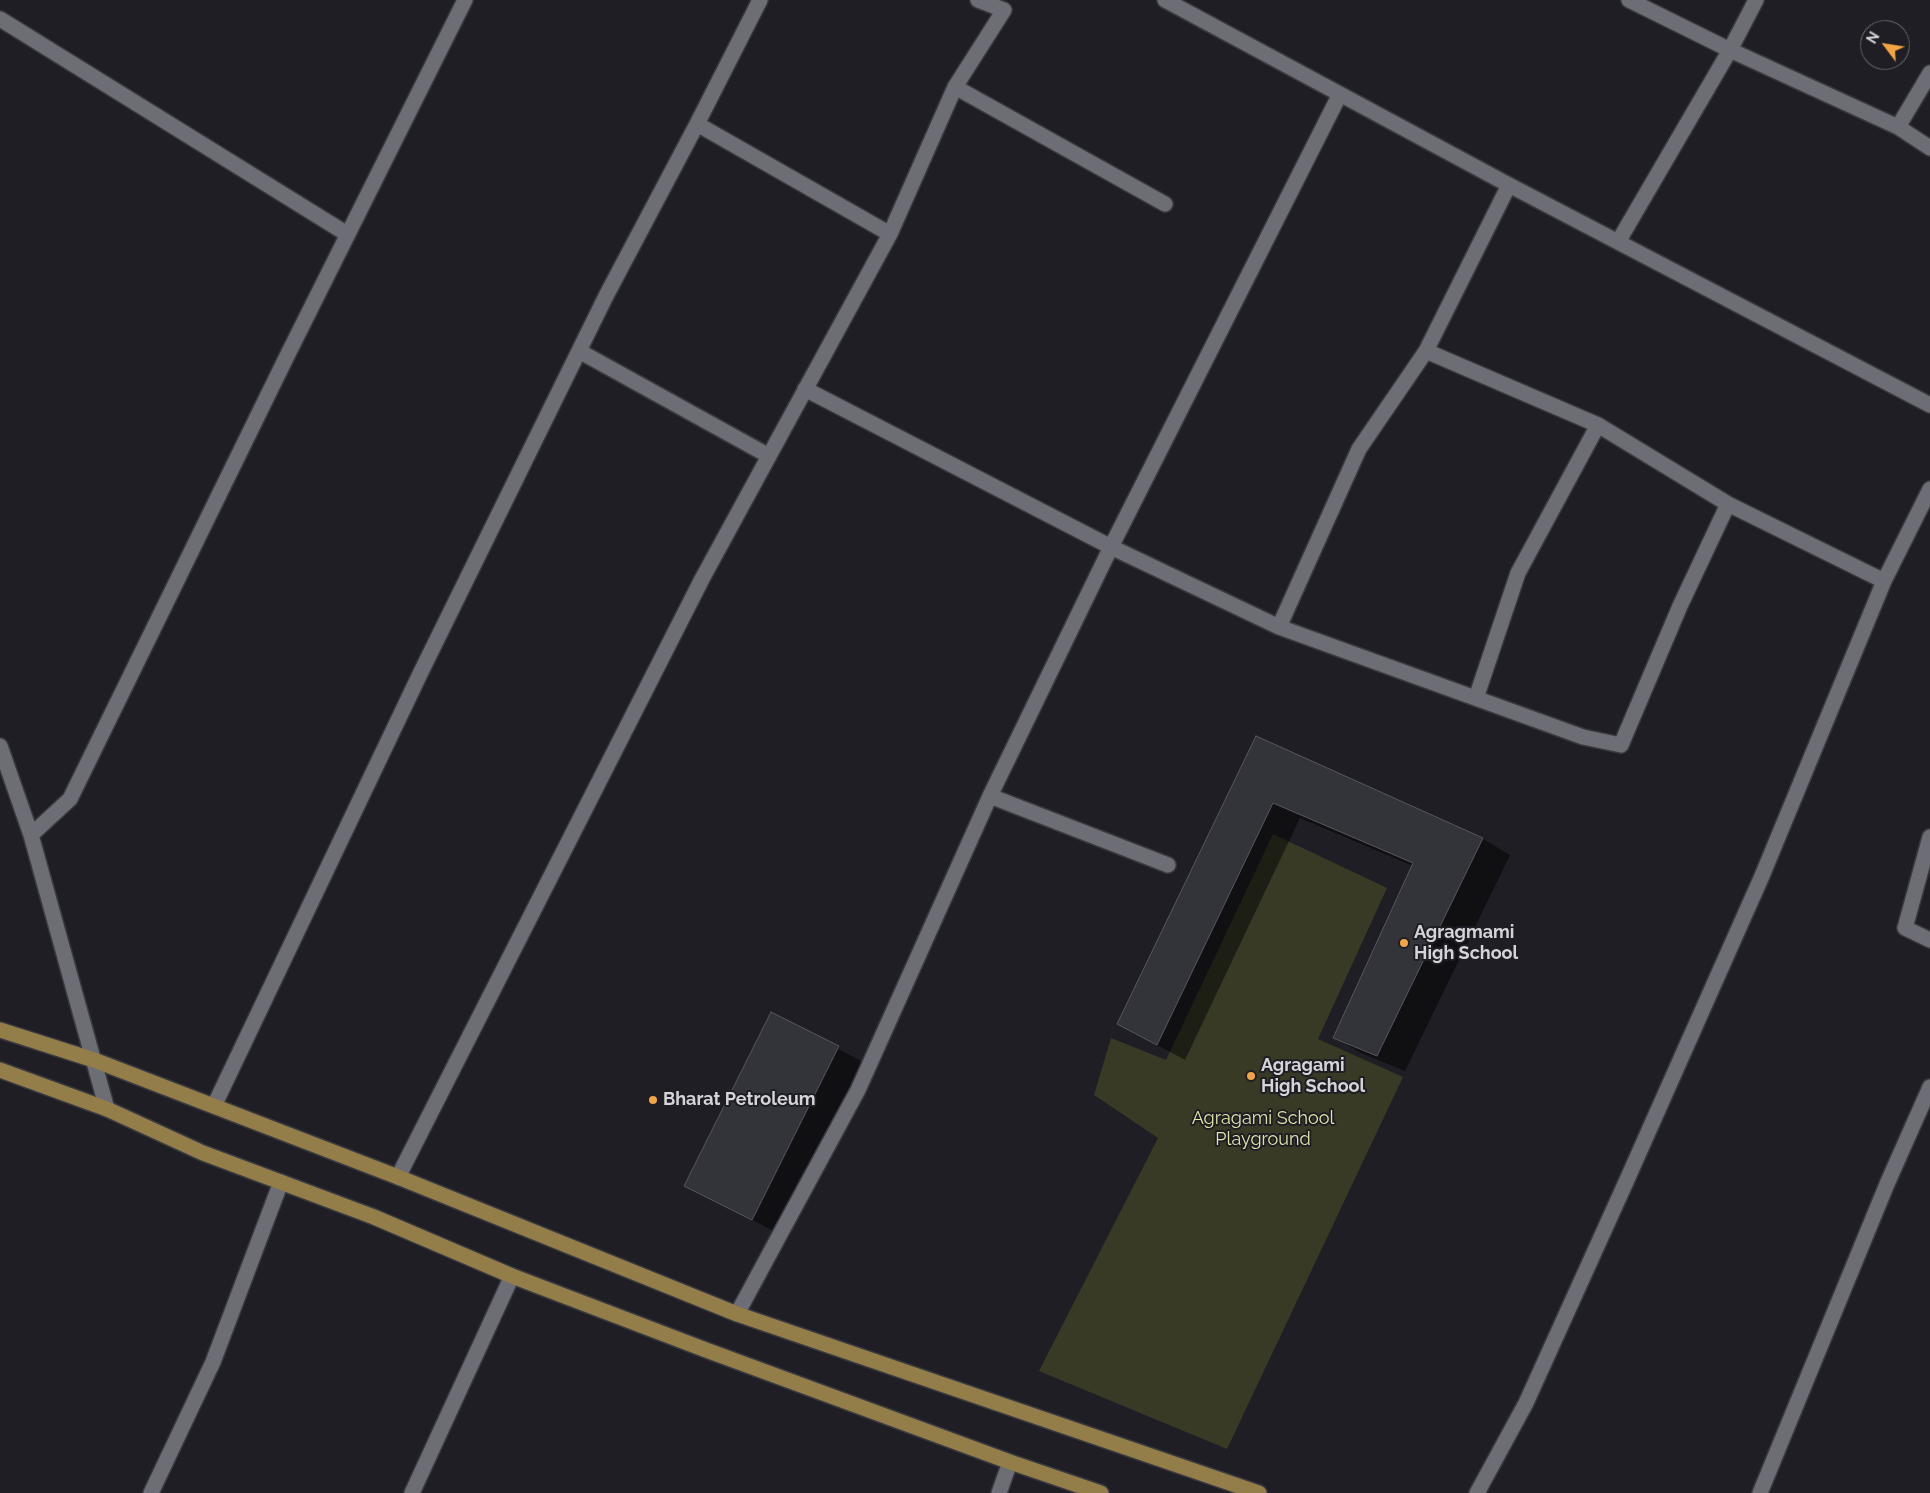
<!DOCTYPE html>
<style>
body{margin:0}
#map{position:relative;width:1930px;height:1493px;overflow:hidden;background:#1e1e24;font-family:Raleway,sans-serif}
canvas{display:block}
.north{position:absolute;left:1860px;top:20px;width:50px;height:50px;box-sizing:border-box;background:#1e1e24;border:1px solid #67676c;border-radius:50%;rotate:301deg;font-size:14px;font-weight:700;line-height:20px;text-align:center;color:#d5d5d9}
.north::after{content:'';display:block;margin:auto;width:18px;height:22px;background:#f3a443;clip-path:polygon(50% 0,100% 100%,50% 72%,0 100%)}
</style>
<div id="map">
<canvas width="1930" height="1493"></canvas>
<div class="north">N</div>
</div>
<script>
const context = document.querySelector('canvas').getContext('2d');
context.lineJoin = 'round';
function fillPath(path, color) {
  context.fillStyle = color;
  context.fill(path, 'evenodd');
}
function toPath(rows) {
  const path = new Path2D();
  for (const r of rows) {
    path.moveTo(r[0], r[1]);
    for (let i = 2; i < r.length; i += 2) path.lineTo(r[i], r[i + 1]);
  }
  return path;
}
function trace(path, color, width, dash) {
  context.strokeStyle = color;
  context.lineWidth = width;
  context.lineCap = dash ? 'butt' : 'round';
  context.setLineDash(dash || []);
  context.stroke(path);
}
function drawText(font, color, halo, rows, align = 'center') {
  context.font = font + ' Raleway,sans-serif';
  context.lineWidth = 4;
  context.setLineDash([]);
  context.textBaseline = 'middle';
  context.strokeStyle = halo;
  context.fillStyle = color;
  for (const [text, x, y, turn = 0] of rows) {
    context.save();
    context.translate(x, y);
    context.rotate((+turn || 0) * Math.PI / 180);
    context.textAlign = isNaN(turn) ? turn : align;
    if (halo) context.strokeText(text, 0, 0);
    context.fillText(text, 0, 0);
    context.restore();
  }
}
fillPath(toPath([
 [1273,834,1387,888,1318,1039,1403,1077,1227,1449,1039,1371,1158,1138,1094,1095,1111,1038,1166,1060]
]), '#393a26');
fillPath(toPath([
 [1256,737,1483,839,1510,855,1405,1071,1361,1053,1334,1037,1413,866,1300,818,1185,1060,1146,1039],
 [772,1014,865,1063,779,1234,686,1185]
]), '#0007');
const building = toPath([
 [1256,736,1483,838,1377,1056,1333,1038,1413,863,1273,803,1157,1045,1117,1024,1256,736],
 [771,1012,839,1046,752,1220,684,1186,771,1012]
]);
fillPath(building, '#33333a');
trace(building, '#58575f', 1);
const minor = toPath([
 [1165,0,1509,185,1930,405],
 [1629,0,1730,50,1756,0],
 [0,19,347,234],
 [955,87,1165,204],
 [697,124,890,234],
 [1898,127,1930,73],
 [1618,242,1730,50,1898,127,1930,148],
 [579,351,769,456],
 [1426,351,1598,425,1728,504,1884,581,1762,876,1626,1182,1526,1403,1477,1493],
 [805,389,1111,547,1279,627,1583,737,1621,745,1680,606,1728,504],
 [1884,581,1930,489],
 [1279,627,1359,449,1426,351,1509,185],
 [1476,698,1518,573,1598,425],
 [0,746,31,835,107,1109],
 [990,796,1168,865],
 [31,835,70,799,287,356,465,0],
 [1930,837,1905,928,1930,940],
 [214,1106,420,674,606,296,697,124,760,0],
 [398,1177,702,579,890,234,955,87,1004,10,978,0],
 [737,1314,858,1090,990,796,1111,547,1340,94],
 [151,1493,213,1362,281,1182],
 [412,1493,512,1276],
 [999,1493,1010,1462],
 [1760,1493,1887,1184,1930,1087]
]);
const major = toPath([
 [0,1030,94,1060,398,1177,737,1314,1259,1493],
 [0,1070,107,1109,203,1153,374,1217,512,1276,706,1350,1010,1462,1101,1493]
]);
trace(minor, '#39393f', 18);
trace(major, '#39393f', 18);
trace(minor, '#6d6d75', 15);
trace(major, '#937d49', 15);
for (const [x, y, r, color] of [
 [1404,943,5,"#f3a443"],
 [1251,1076,5,"#f3a443"],
 [653,1100,5,"#f3a443"]
]) {
  const dot = new Path2D();
  dot.arc(x, y, r, 0, 2 * Math.PI);
  context.fillStyle = color;
  context.fill(dot);
  trace(dot, '#1e1e24', 2);
}
drawText('bold 18px', '#d5d5d9', '#1e1e24', [
 ["Agragmami",1414,933],
 ["High School",1414,954],
 ["Agragami",1261,1066],
 ["High School",1261,1087],
 ["Bharat Petroleum",663,1100]
], 'left');
drawText('18px', '#e0e4a8', '#1e1e24', [
 ["Agragami School",1263,1119],
 ["Playground",1263,1140]
]);
</script>
